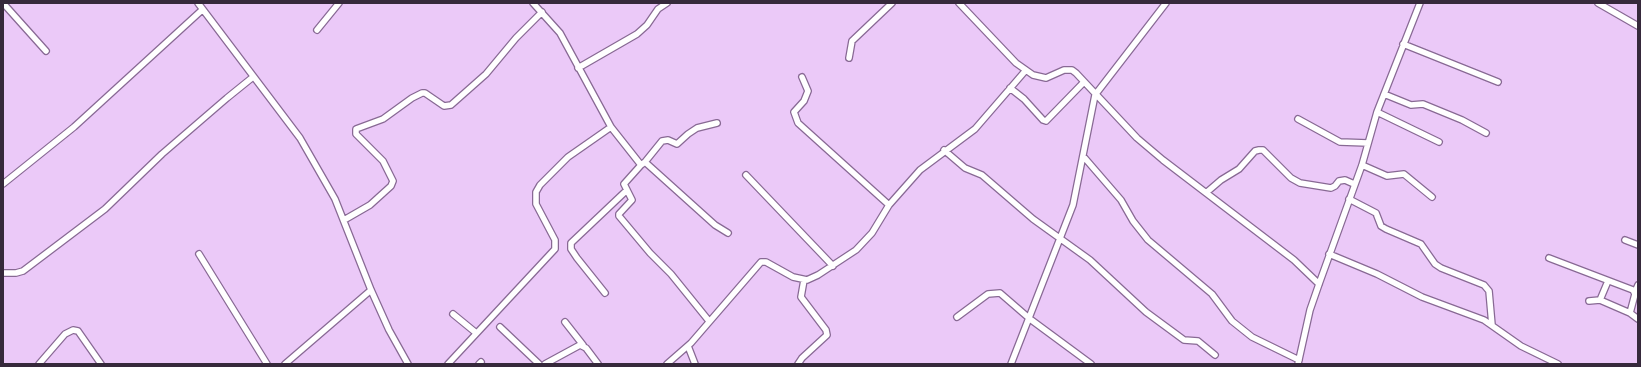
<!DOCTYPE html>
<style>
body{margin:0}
#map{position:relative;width:1641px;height:367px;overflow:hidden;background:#ebc9f8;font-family:Lora,serif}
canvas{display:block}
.frame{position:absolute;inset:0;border:4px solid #36293b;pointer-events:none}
</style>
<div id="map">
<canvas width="1641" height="367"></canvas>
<div class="frame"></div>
</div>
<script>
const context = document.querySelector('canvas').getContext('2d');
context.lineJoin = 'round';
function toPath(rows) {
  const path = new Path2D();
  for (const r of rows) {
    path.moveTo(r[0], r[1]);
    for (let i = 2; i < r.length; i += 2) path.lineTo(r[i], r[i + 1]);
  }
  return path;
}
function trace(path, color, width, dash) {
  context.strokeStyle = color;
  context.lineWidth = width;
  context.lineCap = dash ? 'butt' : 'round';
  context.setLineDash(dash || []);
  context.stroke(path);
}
const minor = toPath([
 [3,3,46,51],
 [198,3,300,138,335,199,371,290,389,330,408,364],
 [959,3,1016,63,1033,75,1046,78,1064,70,1072,70,1076,73,1137,138,1163,160,1294,260,1319,284],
 [1598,3,1638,26],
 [317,30,339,3],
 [1403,44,1498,82],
 [849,58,852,41,892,3],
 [578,68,637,34,647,25,658,9,667,3],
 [802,77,808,91,804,101,794,112,798,123,889,205],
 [1010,88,1024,99,1043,120,1046,121,1084,82],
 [1384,94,1411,105,1423,104,1462,120,1486,133],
 [1377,112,1439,142],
 [1298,119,1340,142,1368,143],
 [611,127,641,165,624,184,632,200,619,214,619,216,650,253,671,274,709,321],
 [944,150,965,168,982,175,1033,219,1090,260,1146,312,1184,340,1198,341,1215,355],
 [1083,156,1121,200,1133,221,1148,240,1212,294,1232,321,1252,337,1299,360],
 [645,162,662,141,668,140,677,144,688,134,697,128,717,123],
 [641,165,645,162,715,225,728,233],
 [1362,165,1387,176,1404,174,1432,197],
 [746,175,833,266],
 [3,184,74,127,202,10],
 [1207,192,1221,180,1239,169,1255,151,1259,150,1263,150,1291,178,1300,183,1331,188,1335,186,1339,181,1345,180,1354,184],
 [1349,199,1376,213,1381,226,1386,229,1421,244,1435,264,1441,268,1484,285,1489,291,1492,325],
 [344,220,370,205,391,186,393,181,383,161,356,134,356,129,383,119,412,98,422,93,425,93,444,106,451,105,486,74,516,38,542,12],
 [1625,240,1638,245],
 [199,254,267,364],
 [1329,254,1377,274,1422,297,1484,320,1521,346,1558,364],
 [1549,258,1633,290,1635,294,1630,313,1638,319],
 [3,273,16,273,23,271,105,209,162,154,227,98,253,77],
 [1635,292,1638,285],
 [605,293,577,258,571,249,571,243,627,190],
 [1600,300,1608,281],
 [1589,301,1600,300,1630,313],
 [453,314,475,332],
 [957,317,988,294,1000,293,1030,319,1091,364],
 [565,322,583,345],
 [500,327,539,364],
 [688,346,695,364],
 [39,364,65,334,73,330,78,331,101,364],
 [285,364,371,290],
 [448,364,555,249,555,240,536,204,536,192,540,185,568,157,611,127,560,33,533,3],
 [479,364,481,362],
 [545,364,580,345,586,348,598,364],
 [667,364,691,343,761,262,766,262,793,277,807,280,818,275,856,250,872,233,889,205,920,170,975,129,1026,70],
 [798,364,802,358,827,335,826,330,801,297,804,280],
 [1011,364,1073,205,1095,95,1166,3],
 [1298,364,1310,310,1319,284,1362,165,1377,112,1420,3]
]);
trace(minor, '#886994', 8);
trace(minor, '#fff', 5.5);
</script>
